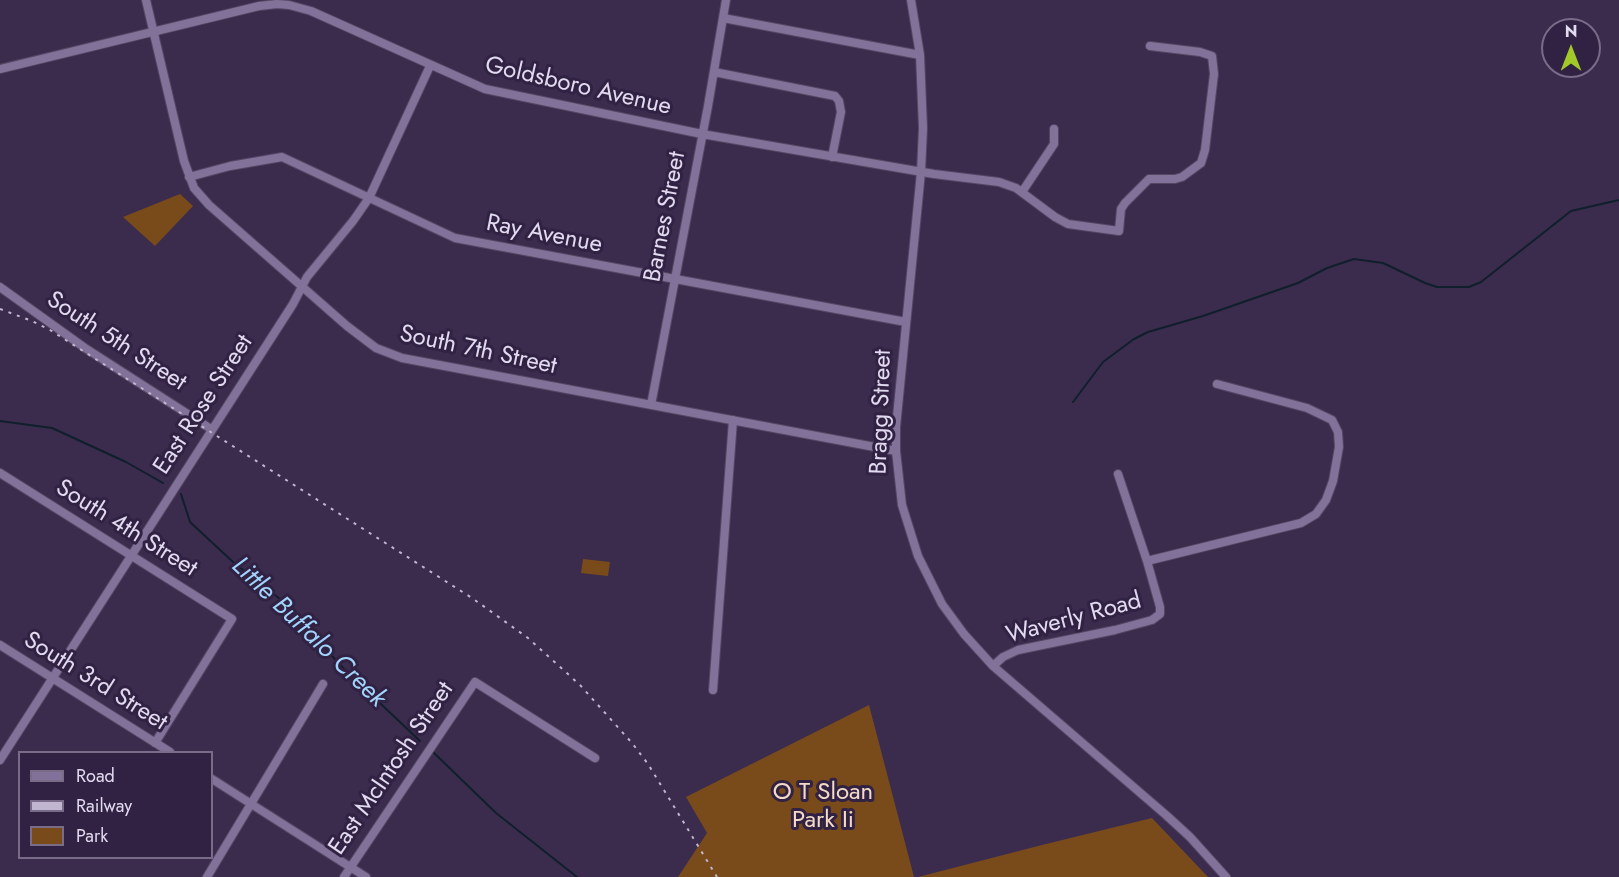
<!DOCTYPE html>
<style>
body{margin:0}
#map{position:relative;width:1619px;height:877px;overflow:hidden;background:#3b2c4e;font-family:Jost,sans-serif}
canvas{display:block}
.legend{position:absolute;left:18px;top:751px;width:195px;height:108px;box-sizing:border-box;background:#312243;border:2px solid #786c88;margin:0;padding:8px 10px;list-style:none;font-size:18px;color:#e2daf0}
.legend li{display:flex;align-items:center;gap:12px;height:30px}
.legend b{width:30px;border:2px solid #786c88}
.north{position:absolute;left:1541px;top:18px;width:60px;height:60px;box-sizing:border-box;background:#312243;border:2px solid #786c88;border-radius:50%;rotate:0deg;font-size:16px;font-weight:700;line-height:24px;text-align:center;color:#e2daf0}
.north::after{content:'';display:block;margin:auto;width:21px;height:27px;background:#a2c928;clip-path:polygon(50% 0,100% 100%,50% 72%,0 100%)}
</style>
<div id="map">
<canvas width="1619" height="877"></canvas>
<ul class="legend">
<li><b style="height:8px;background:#827299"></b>Road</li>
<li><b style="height:8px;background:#c0b6cf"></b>Railway</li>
<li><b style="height:16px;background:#794b1a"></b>Park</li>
</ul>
<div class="north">N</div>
</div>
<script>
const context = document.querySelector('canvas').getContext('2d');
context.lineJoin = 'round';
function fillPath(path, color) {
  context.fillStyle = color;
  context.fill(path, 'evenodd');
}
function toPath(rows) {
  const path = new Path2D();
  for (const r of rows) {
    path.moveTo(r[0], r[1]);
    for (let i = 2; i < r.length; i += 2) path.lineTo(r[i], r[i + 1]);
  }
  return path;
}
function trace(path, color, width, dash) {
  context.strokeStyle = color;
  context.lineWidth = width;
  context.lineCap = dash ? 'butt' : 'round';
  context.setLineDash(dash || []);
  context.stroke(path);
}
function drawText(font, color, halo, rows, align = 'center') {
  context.font = font + ' Jost,sans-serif';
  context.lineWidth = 6;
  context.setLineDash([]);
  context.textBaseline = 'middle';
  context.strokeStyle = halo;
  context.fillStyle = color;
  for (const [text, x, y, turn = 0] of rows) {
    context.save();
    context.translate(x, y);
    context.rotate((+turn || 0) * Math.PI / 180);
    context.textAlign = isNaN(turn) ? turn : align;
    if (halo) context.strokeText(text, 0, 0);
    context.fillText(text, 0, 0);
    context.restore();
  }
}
fillPath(toPath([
 [180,194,193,206,155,246,123,217],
 [583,559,610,562,608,576,581,573],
 [869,705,914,877,678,877,707,833,686,797],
 [1152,818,1208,877,918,877,1042,845]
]), '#794b1a');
trace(toPath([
 [1073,402,1103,362,1134,339,1148,332,1203,316,1298,283,1327,268,1354,259,1383,263,1425,283,1437,287,1469,287,1481,282,1571,211,1619,200],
 [0,421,52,428,126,462,163,483],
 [181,494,190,522,233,562,280,599,344,669,420,741],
 [432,751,496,813,577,877]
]), '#0f1f2c', 2);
const minor = toPath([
 [146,0,184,161,194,188,209,205,347,326,376,348,402,358,896,451],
 [911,0,920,55,923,128,921,172,896,427,896,451,902,505,918,556,942,604,964,634,993,666,1166,815,1190,837,1226,877],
 [723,18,920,55],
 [0,69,259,6,277,4,289,5,311,11,485,89,702,134,934,174,999,182,1016,188,1055,217,1068,224,1119,231,1121,209,1125,203,1149,179,1175,179,1182,177,1201,163,1205,150,1214,74,1212,56,1200,52,1150,46],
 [714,72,835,96,839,101,841,112,832,157],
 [189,177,230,166,282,157,455,238,906,322],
 [1022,192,1054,144,1054,129],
 [0,287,85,348,211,429],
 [651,405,708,106,726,0],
 [0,473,232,619,155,743],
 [1147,561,1301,523,1316,514,1326,500,1333,481,1339,447,1338,432,1332,420,1307,408,1217,384],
 [0,645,170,752],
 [993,666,1003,657,1018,650,1115,630,1152,620,1160,614,1160,607,1147,561,1118,474],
 [713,690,733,420],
 [0,760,293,304,307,277,353,221,369,198,430,66],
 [212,779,366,877],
 [207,877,323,684],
 [344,877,475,682,595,758]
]);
trace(minor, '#544764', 10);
trace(minor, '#827299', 8);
trace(toPath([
 [0,309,32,321,50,330,472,598,528,638,580,685,632,743,648,764,717,877]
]), '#c0b6cf', 2, [3, 6]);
drawText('24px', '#e2daf0', '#312243', [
 ["Goldsboro Avenue",578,87,13],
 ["Barnes Street",666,217,-79],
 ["Ray Avenue",544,235,11],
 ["South 5th Street",116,342,33],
 ["South 7th Street",478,351,12],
 ["East Rose Street",204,405,-57],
 ["Bragg Street",882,412,-88],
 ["South 4th Street",126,529,32],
 ["Waverly Road",1074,619,-15],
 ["South 3rd Street",95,682,32],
 ["East McIntosh Street",392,769,-56]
]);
drawText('24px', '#f4dbc7', '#312243', [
 ["O T Sloan",823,793],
 ["Park Ii",823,821]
]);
drawText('italic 26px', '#a1d4fc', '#312243', [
 ["Little Buffalo Creek",308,633,44]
]);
</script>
